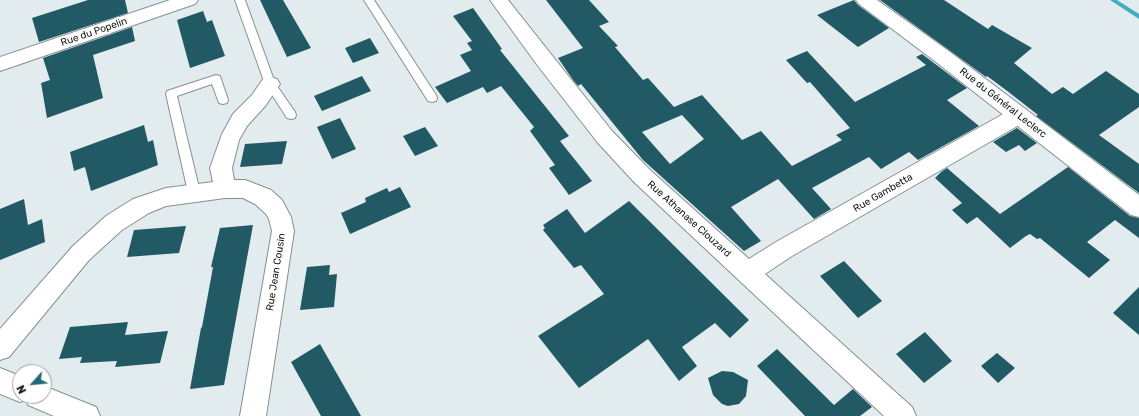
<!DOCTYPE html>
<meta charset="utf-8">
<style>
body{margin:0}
#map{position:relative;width:1139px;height:416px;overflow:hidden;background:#e2ecee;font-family:Rubik,sans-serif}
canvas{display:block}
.north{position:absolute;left:12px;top:364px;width:40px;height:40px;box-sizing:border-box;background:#fff;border:1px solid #a0a1a1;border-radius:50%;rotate:243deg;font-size:11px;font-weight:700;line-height:16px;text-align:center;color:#111415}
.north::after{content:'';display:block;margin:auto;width:14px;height:18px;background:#216976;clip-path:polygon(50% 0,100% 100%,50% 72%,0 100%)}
</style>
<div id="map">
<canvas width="1139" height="416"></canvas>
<div class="north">N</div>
</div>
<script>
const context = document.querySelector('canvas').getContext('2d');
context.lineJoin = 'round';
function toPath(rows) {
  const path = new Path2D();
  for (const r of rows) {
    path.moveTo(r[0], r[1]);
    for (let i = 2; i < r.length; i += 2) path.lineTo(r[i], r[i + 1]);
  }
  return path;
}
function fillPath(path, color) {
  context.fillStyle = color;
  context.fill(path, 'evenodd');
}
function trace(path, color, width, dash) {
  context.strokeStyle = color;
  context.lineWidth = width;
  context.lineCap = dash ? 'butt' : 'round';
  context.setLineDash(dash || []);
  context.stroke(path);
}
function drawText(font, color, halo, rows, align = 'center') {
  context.font = font + ' Rubik,sans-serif';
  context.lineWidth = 4;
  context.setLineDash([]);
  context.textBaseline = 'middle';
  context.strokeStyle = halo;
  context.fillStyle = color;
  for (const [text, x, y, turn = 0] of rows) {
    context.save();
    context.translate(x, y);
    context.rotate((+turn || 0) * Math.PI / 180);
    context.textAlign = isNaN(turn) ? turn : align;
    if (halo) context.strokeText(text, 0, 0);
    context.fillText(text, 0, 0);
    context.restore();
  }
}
fillPath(toPath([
 [1110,0,1117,0,1139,14,1139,19,1110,0]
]), '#41adc0');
fillPath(toPath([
 [88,0,125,0,128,13,39,42,32,18],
 [260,0,283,0,311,48,287,57],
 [546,0,589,0,609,22,599,26,618,46,615,47,643,80,648,78,674,107,702,95,742,140,761,131,792,166,842,140,836,135,850,128,810,82,807,83,786,60,807,51,855,102,926,65,916,57,922,54,967,88,947,100,979,126,918,160,909,152,881,169,869,157,812,188,831,209,814,219,778,179,731,207,761,241,744,251,643,160,581,84,578,86,573,80,558,58,583,48],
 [682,115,704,139,670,164,642,132],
 [854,0,858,5,889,28,858,47,817,15],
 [880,0,944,0,988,29,992,25,1032,48,1014,63,1052,94,1063,87,1073,94,1106,71,1139,94,1139,107,1099,135,1139,164,1139,193,1036,116,1038,115,1006,90,987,76,986,77],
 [473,8,502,49,500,50,569,136,560,141,592,181,569,195,549,168,555,165,530,131,534,127,501,86,487,93,483,87,447,103,435,87,471,71,460,55,472,50,467,43,472,41,453,16],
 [203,11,207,22,212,20,225,56,190,68,177,20],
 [132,27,135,41,93,55,103,98,47,118,41,83,50,80,43,58],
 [370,38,379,53,353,63,345,48],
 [362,76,371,91,322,111,314,96],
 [340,118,356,149,332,159,317,127],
 [144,125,148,142,153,140,158,165,91,191,85,167,74,171,70,152],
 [425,127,438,146,415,156,403,136],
 [1017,128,1037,143,1025,151,1019,145,1006,152,993,142],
 [287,141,282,164,240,167,245,144],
 [1068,167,1130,216,1139,218,1139,238,1115,220,1087,242,1110,260,1089,278,1040,238,1037,239,1030,234,1026,236,1010,248,977,217,967,224,952,210,962,203,935,178,941,172,947,168,1000,214],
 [400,187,411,207,350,234,341,213,366,202,365,198,387,188,389,192],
 [24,199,28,225,42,219,45,242,0,260,0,209],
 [629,201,749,320,730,338,715,323,682,347,697,366,679,381,648,339,579,388,538,336,604,294,581,265,574,268,543,230,545,228,543,225,567,209,585,233],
 [253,225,224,385,190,389,201,328,202,327,213,267,211,267,220,228],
 [186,226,179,253,127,257,134,230],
 [844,261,882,301,858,318,820,276],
 [330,265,329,275,337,274,334,307,300,310,307,267],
 [1139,287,1139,335,1113,313],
 [128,322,125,335,168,331,160,363,115,367,117,361,80,363,82,357,59,359,70,327],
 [925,332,952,361,924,383,896,354],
 [320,344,361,416,321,416,291,362],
 [777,349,834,405,853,389,872,407,860,416,805,416,757,366],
 [997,353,1015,368,998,383,981,366],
 [722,371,733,372,748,380,746,396,739,404,728,406,722,404,713,395,708,378]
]), '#215964');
const lane = toPath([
 [235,0,245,0,275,83,295,112,296,115,295,118,291,119,287,118,265,84,235,0],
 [364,0,374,0,436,95,437,98,436,101,432,102,428,101,364,0],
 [216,75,220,76,228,100,227,103,223,104,219,103,212,84,177,96,200,192,198,196,194,197,190,196,188,192,166,94,167,91,216,75]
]);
const street = toPath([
 [170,0,198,0,195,4,0,71,0,57,170,0],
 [490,0,508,0,612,131,650,170,749,259,776,242,1012,109,1019,107,1026,109,1029,115,1026,121,792,256,765,274,912,407,916,416,884,416,634,182,598,143,538,66,490,0],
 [270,77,277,79,280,84,266,105,247,126,239,140,232,168,234,180,245,180,253,183,271,190,282,200,291,217,294,231,266,416,240,416,272,231,269,219,266,214,255,204,243,198,225,198,166,206,149,213,122,230,89,260,9,357,0,360,0,329,73,246,106,216,133,199,166,188,213,182,210,168,222,134,233,114,252,95,263,79,270,77],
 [0,368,20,376,20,396,44,396,44,386,96,407,100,416,54,416,28,405,26,400,20,402,0,394,0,368]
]);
const secondary = toPath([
 [856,0,877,0,950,52,1139,195,1139,217,1131,215,936,62,859,4,856,0]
]);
trace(lane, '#869092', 2);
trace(street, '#869092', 2);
trace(secondary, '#869092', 2);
fillPath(lane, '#fff');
fillPath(street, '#fff');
fillPath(secondary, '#fff');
drawText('10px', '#111415', '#fff', [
 ["Rue du Popelin",94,32,-19],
 ["Rue du Général Leclerc",1003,103,38],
 ["Rue Gambetta",883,193,-30],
 ["Rue Athanase Clouzard",689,219,42],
 ["Rue Jean Cousin",276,272,-81]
]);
</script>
